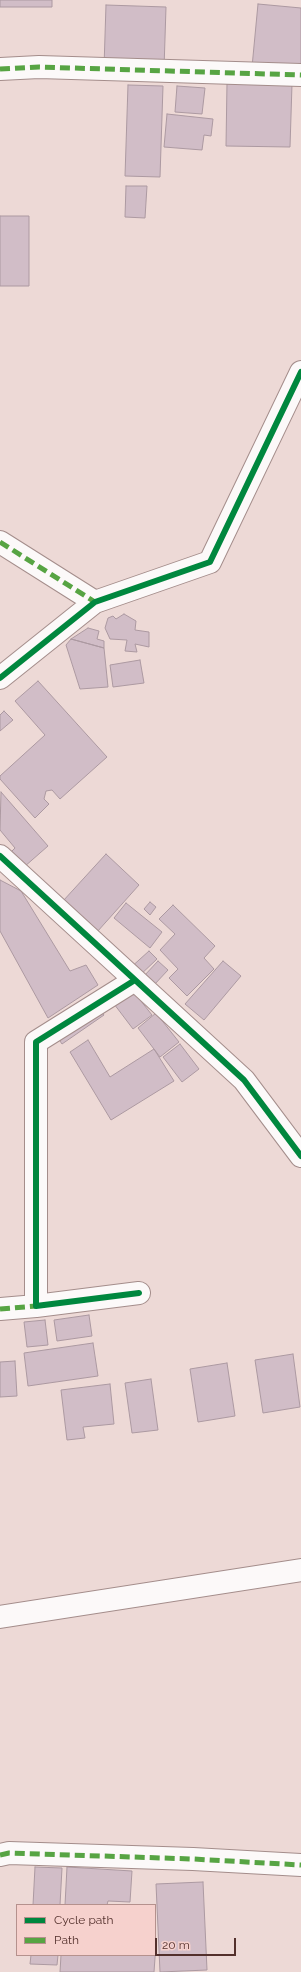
<!DOCTYPE html>
<style>
body{margin:0}
#map{position:relative;width:301px;height:1972px;overflow:hidden;background:#edd9d6;font-family:Raleway,sans-serif}
canvas{display:block}
.legend{position:absolute;left:16px;top:1904px;width:140px;height:52px;box-sizing:border-box;background:#f6d1cd;border:1px solid #b5918d;margin:0;padding:5px 7px;list-style:none;font-size:12px;color:#53302c}
.legend li{display:flex;align-items:center;gap:8px;height:20px}
.legend b{width:20px;border:1px solid #b5918d}
.scale{position:absolute;left:155px;top:1938px;width:81px;height:18px;box-sizing:border-box;border:2px solid #53302c;border-top:0;padding-left:5px;font-size:12px;line-height:14px;white-space:nowrap;color:#53302c;-webkit-text-stroke:3px #f6d1cd;paint-order:stroke}
</style>
<div id="map">
<canvas width="301" height="1972"></canvas>
<ul class="legend">
<li><b style="height:5px;background:#00873e"></b>Cycle path</li>
<li><b style="height:5px;background:#57a443"></b>Path</li>
</ul>
<div class="scale">20 m</div>
</div>
<script>
const context = document.querySelector('canvas').getContext('2d');
context.lineJoin = 'round';
function fillPath(path, color) {
  context.fillStyle = color;
  context.fill(path, 'evenodd');
}
function toPath(rows) {
  const path = new Path2D();
  for (const r of rows) {
    path.moveTo(r[0], r[1]);
    for (let i = 2; i < r.length; i += 2) path.lineTo(r[i], r[i + 1]);
  }
  return path;
}
function trace(path, color, width, dash) {
  context.strokeStyle = color;
  context.lineWidth = width;
  context.lineCap = dash ? 'butt' : 'round';
  context.setLineDash(dash || []);
  context.stroke(path);
}
const building = toPath([
 [0,0,52,0,52,7,0,7,0,0],
 [258,4,301,8,301,72,252,67,258,4],
 [106,5,166,7,164,69,104,67,106,5],
 [227,83,292,84,290,147,226,146,227,83],
 [128,85,163,86,160,177,125,176,128,85],
 [177,86,205,88,202,114,175,112,177,86],
 [167,114,213,119,211,136,204,135,202,150,164,147,167,114],
 [126,186,147,186,145,218,125,217,126,186],
 [0,216,29,216,29,286,0,286,0,216],
 [124,614,136,621,135,630,149,632,149,647,135,644,137,652,125,651,127,640,110,639,105,628,108,618,113,616,116,619,124,614],
 [88,628,99,631,97,639,104,641,104,648,71,639,88,628],
 [71,639,104,648,108,687,80,689,66,645,71,639],
 [140,660,144,683,113,687,110,665,140,660],
 [38,681,107,757,60,799,52,790,46,791,44,799,49,804,35,818,0,779,0,776,45,735,15,701,38,681],
 [4,711,13,720,0,731,0,715,4,711],
 [1,792,48,846,24,867,11,852,15,848,0,830,1,792],
 [106,854,139,885,97,932,63,901,106,854],
 [0,880,21,891,70,971,86,965,98,985,48,1018,0,931,0,880],
 [150,902,156,907,150,915,144,909,150,902],
 [126,903,162,932,150,948,114,918,126,903],
 [173,905,215,946,204,958,214,969,187,996,169,978,178,969,160,950,175,934,159,919,173,905],
 [149,951,157,959,137,978,129,969,149,951],
 [158,961,168,970,154,985,144,976,158,961],
 [223,961,241,976,204,1020,185,1004,223,961],
 [129,986,152,1015,133,1029,111,1000,129,986],
 [97,1006,104,1015,62,1044,56,1035,97,1006],
 [156,1013,179,1042,160,1057,138,1028,156,1013],
 [88,1040,110,1077,154,1049,174,1081,111,1120,70,1052,88,1040],
 [180,1044,199,1069,182,1082,163,1057,180,1044],
 [89,1315,92,1336,57,1341,54,1320,89,1315],
 [45,1320,48,1345,27,1347,24,1322,45,1320],
 [93,1343,98,1376,28,1386,24,1353,93,1343],
 [293,1354,300,1407,263,1413,255,1360,293,1354],
 [15,1361,17,1396,0,1397,0,1362,15,1361],
 [227,1363,235,1416,198,1422,190,1369,227,1363],
 [151,1379,158,1430,132,1433,125,1383,151,1379],
 [110,1384,114,1424,83,1427,85,1438,67,1440,61,1390,110,1384],
 [35,1867,62,1868,60,1905,33,1905,35,1867],
 [67,1867,132,1871,130,1902,108,1901,107,1905,65,1905,67,1867],
 [203,1882,207,1970,160,1972,156,1884,203,1882],
 [155,1943,156,1944,154,1972,60,1972,61,1955,155,1955,155,1943],
 [31,1955,58,1955,57,1965,30,1964,31,1955]
]);
fillPath(building, '#d1bdc7');
trace(building, '#ac99a1', 1);
const minor = toPath([
 [0,69,39,67,301,75],
 [0,542,95,602],
 [0,678,95,602,210,562,301,372],
 [0,856,244,1080,301,1156],
 [135,980,36,1042,36,1306,139,1293],
 [0,1309,36,1306],
 [0,1617,301,1570],
 [0,1855,9,1853,193,1859,301,1865]
]);
trace(minor, '#a48d8b', 24);
trace(minor, '#fcf9f9', 22);
trace(toPath([
 [0,69,39,67,301,75],
 [0,542,95,602],
 [0,1309,36,1306],
 [0,1855,9,1853,193,1859,301,1865]
]), '#57a443', 5, [10, 5]);
trace(toPath([
 [0,678,95,602,210,562,301,372],
 [0,856,244,1080,301,1156],
 [135,980,36,1042,36,1306,139,1293]
]), '#00873e', 6);
</script>
